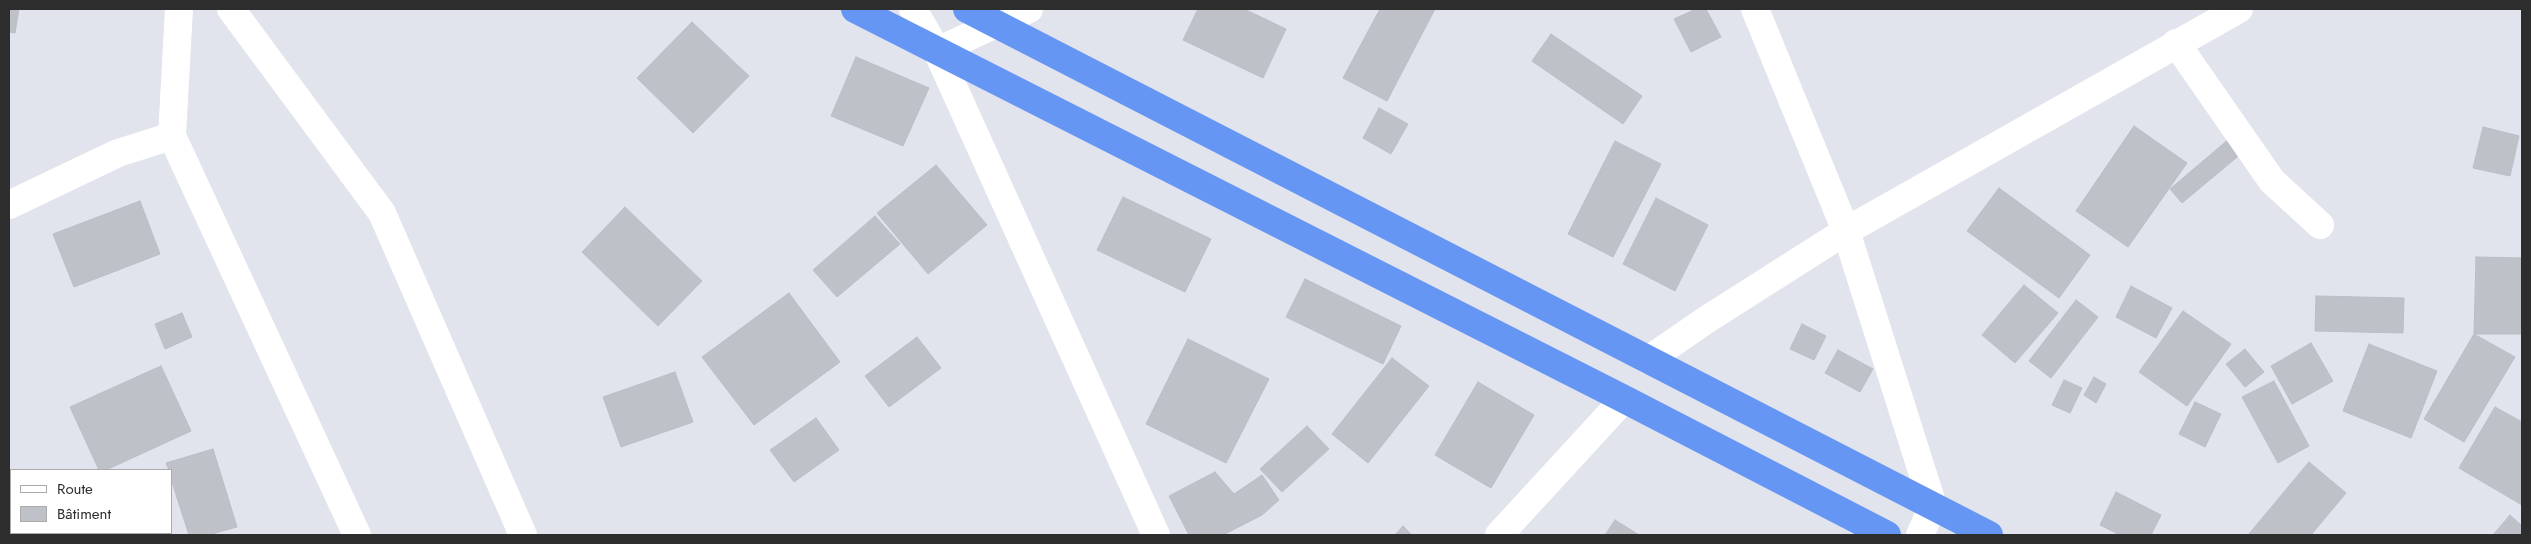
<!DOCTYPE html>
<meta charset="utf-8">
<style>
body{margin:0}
#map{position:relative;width:2531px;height:544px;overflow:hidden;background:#e1e3ed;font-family:Jost,sans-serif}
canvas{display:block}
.frame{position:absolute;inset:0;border:10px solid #2d2d2d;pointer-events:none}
.legend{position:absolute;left:10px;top:469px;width:162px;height:65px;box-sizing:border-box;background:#fff;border:1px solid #ababab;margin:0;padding:6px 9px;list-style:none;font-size:15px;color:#2d2d2d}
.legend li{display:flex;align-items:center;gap:10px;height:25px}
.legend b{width:25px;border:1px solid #ababab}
</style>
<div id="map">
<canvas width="2531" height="544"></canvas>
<div class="frame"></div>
<ul class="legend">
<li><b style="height:6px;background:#fff"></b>Route</li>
<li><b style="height:14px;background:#bfc1c9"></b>Bâtiment</li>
</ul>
</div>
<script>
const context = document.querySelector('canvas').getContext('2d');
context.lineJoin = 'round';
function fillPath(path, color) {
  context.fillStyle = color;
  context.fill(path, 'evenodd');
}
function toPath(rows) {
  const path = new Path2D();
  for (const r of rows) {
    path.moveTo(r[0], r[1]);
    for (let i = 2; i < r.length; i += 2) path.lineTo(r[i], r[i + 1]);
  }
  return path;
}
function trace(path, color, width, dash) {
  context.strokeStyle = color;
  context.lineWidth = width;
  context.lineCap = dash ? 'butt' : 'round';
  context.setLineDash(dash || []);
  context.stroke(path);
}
const building = toPath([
 [9,9,19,9,15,33,9,32,9,9],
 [1198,9,1244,9,1286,29,1263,78,1183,40,1198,9],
 [1380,9,1435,9,1387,101,1343,78,1380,9],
 [1696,9,1706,9,1721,37,1691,52,1674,19,1696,9],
 [692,22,749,76,693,133,637,78,692,22],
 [1551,34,1642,96,1623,124,1532,61,1551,34],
 [856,57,929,88,903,146,831,116,856,57],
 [1379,108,1408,124,1391,154,1363,138,1379,108],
 [2134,126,2187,163,2128,247,2076,211,2134,126],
 [2483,127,2519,136,2510,176,2473,168,2483,127],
 [2229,139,2242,153,2182,203,2170,189,2229,139],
 [1615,141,1661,164,1613,257,1568,234,1615,141],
 [936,165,987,225,928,274,877,213,936,165],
 [1999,188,2090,255,2059,298,1967,231,1999,188],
 [1123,197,1211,239,1185,292,1097,250,1123,197],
 [1656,198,1708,225,1675,291,1623,264,1656,198],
 [140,201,160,254,74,287,53,234,140,201],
 [625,207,702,281,658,326,582,252,625,207],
 [875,216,900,244,837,297,813,270,875,216],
 [2476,257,2522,258,2522,334,2474,334,2476,257],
 [1305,279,1401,326,1383,364,1286,317,1305,279],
 [2024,285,2058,313,2015,363,1982,335,2024,285],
 [2131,286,2172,308,2156,338,2116,317,2131,286],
 [789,293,840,362,754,425,702,357,789,293],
 [2316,296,2404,298,2403,333,2315,331,2316,296],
 [2076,300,2098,317,2051,378,2029,361,2076,300],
 [2183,311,2231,344,2187,406,2139,372,2183,311],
 [182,313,192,337,165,349,155,324,182,313],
 [1802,324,1826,336,1814,360,1790,349,1802,324],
 [2474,334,2515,357,2464,442,2424,419,2474,334],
 [917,337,941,368,889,407,865,376,917,337],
 [1188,339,1269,379,1226,463,1146,424,1188,339],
 [2311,343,2333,381,2292,404,2271,366,2311,343],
 [2369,344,2437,371,2411,438,2343,411,2369,344],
 [2245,349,2264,372,2245,387,2226,364,2245,349],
 [1838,350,1873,369,1860,392,1825,373,1838,350],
 [1392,358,1429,386,1368,463,1332,434,1392,358],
 [161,366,191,431,106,470,99,470,70,407,161,366],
 [675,372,693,422,621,447,603,397,675,372],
 [2094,377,2106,384,2096,403,2084,395,2094,377],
 [2064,380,2082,388,2070,413,2052,405,2064,380],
 [2274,381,2309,446,2278,463,2242,397,2274,381],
 [1478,382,1534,415,1491,488,1435,455,1478,382],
 [2195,402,2221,414,2205,447,2179,434,2195,402],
 [2495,407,2522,422,2522,505,2459,468,2495,407],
 [816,418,839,450,794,482,770,450,816,418],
 [1307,426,1329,449,1282,492,1260,469,1307,426],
 [213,449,237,527,208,535,189,535,171,479,171,470,169,470,166,463,213,449],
 [2309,462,2346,493,2311,535,2248,535,2309,462],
 [1215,472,1234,494,1262,475,1279,500,1262,515,1223,535,1189,535,1169,496,1215,472],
 [2116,492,2161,515,2151,535,2120,535,2100,525,2116,492],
 [2510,515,2522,526,2522,535,2493,535,2510,515],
 [1615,520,1639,535,1605,535,1615,520],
 [1403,526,1412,535,1395,535,1403,526],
 [87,533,132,533,133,535,88,535,87,533]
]);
fillPath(building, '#bfc1c9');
trace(building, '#babcc9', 1);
trace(toPath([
 [179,9,172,136,357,535],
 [231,9,382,213,523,535],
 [913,9,937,51,1156,535],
 [1755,9,1846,231,1933,506,1920,535],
 [2176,43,2272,181,2320,225],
 [937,51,1029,9],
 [9,205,118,153,172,136],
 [1648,360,1706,320,1846,231,2239,9],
 [1499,535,1624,399]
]), '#fff', 28);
trace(toPath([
 [855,9,1624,399,1887,535],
 [967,9,1989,535]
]), '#6696f4', 28);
</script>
